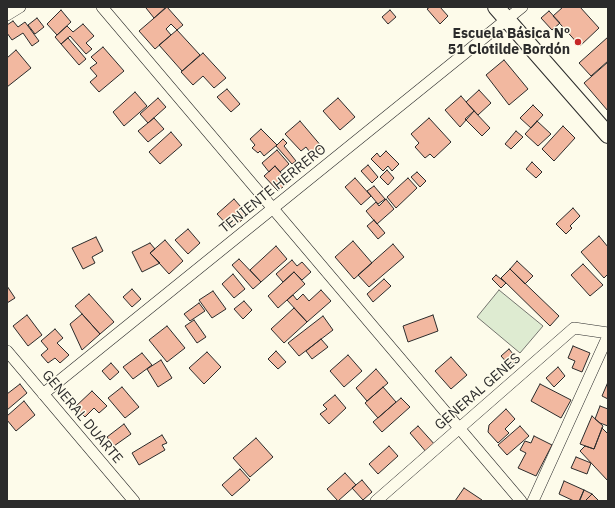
<!DOCTYPE html>
<meta charset="utf-8">
<style>
body{margin:0}
#map{position:relative;width:615px;height:508px;overflow:hidden;background:#fdfbea;font-family:"IBM Plex Sans",sans-serif}
canvas{display:block}
.frame{position:absolute;inset:0;border:8px solid #2b2b2b;pointer-events:none}
</style>
<div id="map">
<canvas width="615" height="508"></canvas>
<div class="frame"></div>
</div>
<script>
const context = document.querySelector('canvas').getContext('2d');
context.lineJoin = 'round';
function fillPath(path, color) {
  context.fillStyle = color;
  context.fill(path, 'evenodd');
}
function toPath(rows) {
  const path = new Path2D();
  for (const r of rows) {
    path.moveTo(r[0], r[1]);
    for (let i = 2; i < r.length; i += 2) path.lineTo(r[i], r[i + 1]);
  }
  return path;
}
function trace(path, color, width, dash) {
  context.strokeStyle = color;
  context.lineWidth = width;
  context.lineCap = dash ? 'butt' : 'round';
  context.setLineDash(dash || []);
  context.stroke(path);
}
function drawText(font, color, halo, rows, align = 'center') {
  context.font = font + ' "IBM Plex Sans",sans-serif';
  context.lineWidth = 3;
  context.setLineDash([]);
  context.textBaseline = 'middle';
  context.strokeStyle = halo;
  context.fillStyle = color;
  for (const [text, x, y, turn = 0] of rows) {
    context.save();
    context.translate(x, y);
    context.rotate((+turn || 0) * Math.PI / 180);
    context.textAlign = isNaN(turn) ? turn : align;
    if (halo) context.strokeText(text, 0, 0);
    context.fillText(text, 0, 0);
    context.restore();
  }
}
const green = toPath([
 [499,290,543,326,520,353,477,317,499,290]
]);
fillPath(green, '#deebd1');
trace(green, '#74746e', 1);
const building = toPath([
 [147,7,166,7,154,18,146,8,147,7],
 [167,7,183,25,177,30,171,24,166,29,171,35,155,49,139,31,167,7],
 [430,7,440,7,448,16,440,24,427,9,430,7],
 [563,7,580,7,599,28,580,46,553,16,563,7],
 [61,10,71,22,57,35,47,24,61,10],
 [390,10,396,17,388,24,382,17,390,10],
 [549,11,560,23,552,30,541,18,549,11],
 [37,18,44,27,35,34,28,25,37,18],
 [13,21,18,27,25,22,39,41,32,46,23,33,12,40,7,33,7,25,13,21],
 [83,24,94,36,86,43,92,49,86,54,70,36,61,44,55,37,67,26,73,32,83,24],
 [177,30,200,55,182,71,159,45,177,30],
 [608,37,608,61,591,76,579,63,608,37],
 [68,38,86,59,79,65,61,44,68,38],
 [103,47,124,71,99,92,90,82,97,76,90,68,97,63,91,57,103,47],
 [16,50,31,68,7,87,7,58,16,50],
 [203,53,226,78,214,88,203,76,193,85,181,72,203,53],
 [504,60,528,89,509,105,486,75,504,60],
 [608,62,608,111,584,83,608,62],
 [227,89,240,104,231,112,217,97,227,89],
 [479,90,491,103,478,115,466,102,479,90],
 [135,92,147,106,124,126,113,112,135,92],
 [461,96,474,111,460,127,445,110,461,96],
 [158,98,166,107,148,123,140,114,158,98],
 [338,98,355,117,340,130,323,111,338,98],
 [533,105,543,115,531,128,520,118,533,105],
 [474,111,490,128,482,136,465,119,474,111],
 [154,118,164,129,148,142,138,131,154,118],
 [429,118,451,142,434,158,430,154,425,158,415,147,419,143,411,134,429,118],
 [300,121,322,147,312,155,306,147,301,151,285,134,300,121],
 [537,121,551,134,538,146,525,134,537,121],
 [563,126,575,138,554,161,542,149,563,126],
 [261,129,277,145,264,156,260,151,258,153,252,148,255,145,250,139,261,129],
 [516,131,523,137,511,149,505,144,516,131],
 [171,132,182,145,160,164,149,152,171,132],
 [283,139,287,143,284,146,296,161,292,164,276,146,283,139],
 [277,150,289,164,280,172,275,166,269,172,262,163,277,150],
 [386,151,399,164,392,171,388,166,383,171,371,159,377,153,380,157,386,151],
 [532,162,542,172,536,178,526,169,532,162],
 [368,165,378,177,372,183,361,171,368,165],
 [275,166,289,182,278,191,264,176,275,166],
 [387,170,394,178,388,185,380,177,387,170],
 [417,172,426,181,420,187,411,177,417,172],
 [355,178,371,196,361,205,345,187,355,178],
 [408,178,417,188,396,208,387,197,408,178],
 [374,186,385,199,378,204,367,191,374,186],
 [234,199,248,215,231,229,217,214,234,199],
 [386,199,394,209,377,224,366,211,376,202,379,206,386,199],
 [573,208,580,216,570,226,572,228,566,234,556,224,573,208],
 [374,220,385,233,378,239,367,226,374,220],
 [188,229,200,243,188,254,175,240,188,229],
 [599,236,608,247,608,274,604,278,581,252,599,236],
 [96,237,103,251,92,257,95,263,83,269,72,248,96,237],
 [165,240,183,261,169,274,150,253,165,240],
 [353,241,372,263,354,279,335,257,353,241],
 [150,243,155,249,150,253,160,263,142,272,132,252,150,243],
 [393,244,404,257,369,287,358,275,393,244],
 [276,246,287,259,261,282,250,270,276,246],
 [239,259,261,282,253,289,232,265,239,259],
 [292,260,297,266,302,262,311,272,302,280,294,272,283,282,276,274,292,260],
 [517,261,533,276,525,284,510,269,517,261],
 [583,264,603,285,590,296,571,275,583,264],
 [510,269,559,316,550,326,501,278,510,269],
 [294,272,305,284,278,308,268,296,294,272],
 [233,274,245,289,234,298,222,284,233,274],
 [496,275,506,283,501,288,492,279,496,275],
 [384,279,391,286,373,302,367,294,384,279],
 [7,286,15,298,7,303,7,286],
 [132,289,141,299,132,307,123,297,132,289],
 [321,290,331,301,307,322,287,300,293,295,297,300,303,294,309,301,321,290],
 [213,291,226,309,212,318,199,300,213,291],
 [89,294,114,322,100,334,75,306,89,294],
 [244,301,252,310,243,319,234,309,244,301],
 [199,303,205,311,190,321,184,314,199,303],
 [294,308,307,322,284,343,271,329,294,308],
 [82,314,100,334,82,350,70,324,82,314],
 [27,315,42,335,28,346,13,326,27,315],
 [433,315,438,331,408,342,403,326,433,315],
 [323,316,333,330,299,356,288,343,323,316],
 [194,320,206,337,197,343,185,326,194,320],
 [167,326,185,348,167,362,149,340,167,326],
 [55,329,63,338,57,343,69,355,60,363,55,358,48,363,41,355,48,349,41,341,55,329],
 [321,339,328,347,312,359,306,351,321,339],
 [573,346,590,353,582,372,572,368,575,361,568,358,573,346],
 [509,349,517,359,510,366,501,356,509,349],
 [276,351,286,362,278,369,268,359,276,351],
 [207,352,221,367,204,384,189,368,207,352],
 [142,353,152,365,133,379,123,367,142,353],
 [348,355,362,371,344,387,330,371,348,355],
 [451,357,467,375,451,389,435,371,451,357],
 [161,360,172,378,158,387,147,369,161,360],
 [111,363,119,372,110,380,102,371,111,363],
 [558,367,565,376,554,387,546,378,558,367],
 [376,369,388,383,367,401,356,388,376,369],
 [608,382,608,399,602,396,608,382],
 [20,384,27,393,7,410,7,394,20,384],
 [540,384,571,400,561,418,531,401,540,384],
 [122,387,139,407,125,418,108,398,122,387],
 [383,387,396,402,378,418,365,403,383,387],
 [92,391,107,406,99,413,94,408,85,417,75,407,92,391],
 [335,395,346,408,329,424,320,414,327,409,323,405,335,395],
 [401,398,410,407,382,432,373,422,401,398],
 [24,401,35,415,16,431,7,420,7,416,24,401],
 [600,406,608,409,608,426,600,423,595,419,600,406],
 [506,409,515,419,505,429,509,433,498,443,488,432,489,425,506,409],
 [592,416,603,426,594,449,580,444,592,416],
 [124,424,131,434,114,446,107,437,124,424],
 [418,426,436,446,427,453,410,433,418,426],
 [520,426,529,436,507,455,498,445,520,426],
 [602,428,608,434,608,481,580,451,585,446,594,449,602,428],
 [162,435,167,443,162,445,165,450,139,465,132,453,162,435],
 [534,436,552,445,536,476,518,468,526,453,520,450,525,441,531,443,534,436],
 [256,438,273,457,250,477,233,458,256,438],
 [389,446,398,456,378,474,369,464,389,446],
 [576,457,591,463,587,474,571,468,576,457],
 [240,469,250,480,232,496,222,485,240,469],
 [345,473,356,485,338,501,327,489,345,473],
 [362,480,372,492,363,500,352,488,362,480],
 [564,481,584,490,579,501,574,501,559,494,564,481],
 [464,488,482,500,481,501,455,501,464,488],
 [584,490,592,494,585,501,581,501,580,500,584,490],
 [592,494,599,501,585,501,592,494]
]);
fillPath(building, '#f2b8a0');
trace(building, '#2b2b2b', 1);
const street = toPath([
 [102,7,521,501],
 [7,15,20,7],
 [7,351,134,501],
 [43,394,522,7],
 [376,501,574,328,608,333],
 [533,501,608,336]
]);
const secondary = toPath([
 [496,7,608,135]
]);
trace(street, '#2b2b2b', 12);
trace(secondary, '#2b2b2b', 18);
trace(street, '#fdfbea', 11);
trace(secondary, '#fdfbea', 16);
for (const [x, y, r, color] of [
 [578,42,4,"#c62828"]
]) {
  const dot = new Path2D();
  dot.arc(x, y, r, 0, 2 * Math.PI);
  context.fillStyle = color;
  context.fill(dot);
  trace(dot, '#fdfbea', 1.5);
}
drawText('bold 14px', '#2b2b2b', '#fdfbea', [
 ["Escuela Básica Nº",570,34],
 ["51 Clotilde Bordón",570,50]
], 'right');
drawText('14px', '#2b2b2b', '#fdfbea', [
 ["TENIENTE HERRERO",273,189,-39],
 ["GENERAL GENES",478,392,-41],
 ["GENERAL DUARTE",82,417,50]
]);
</script>
